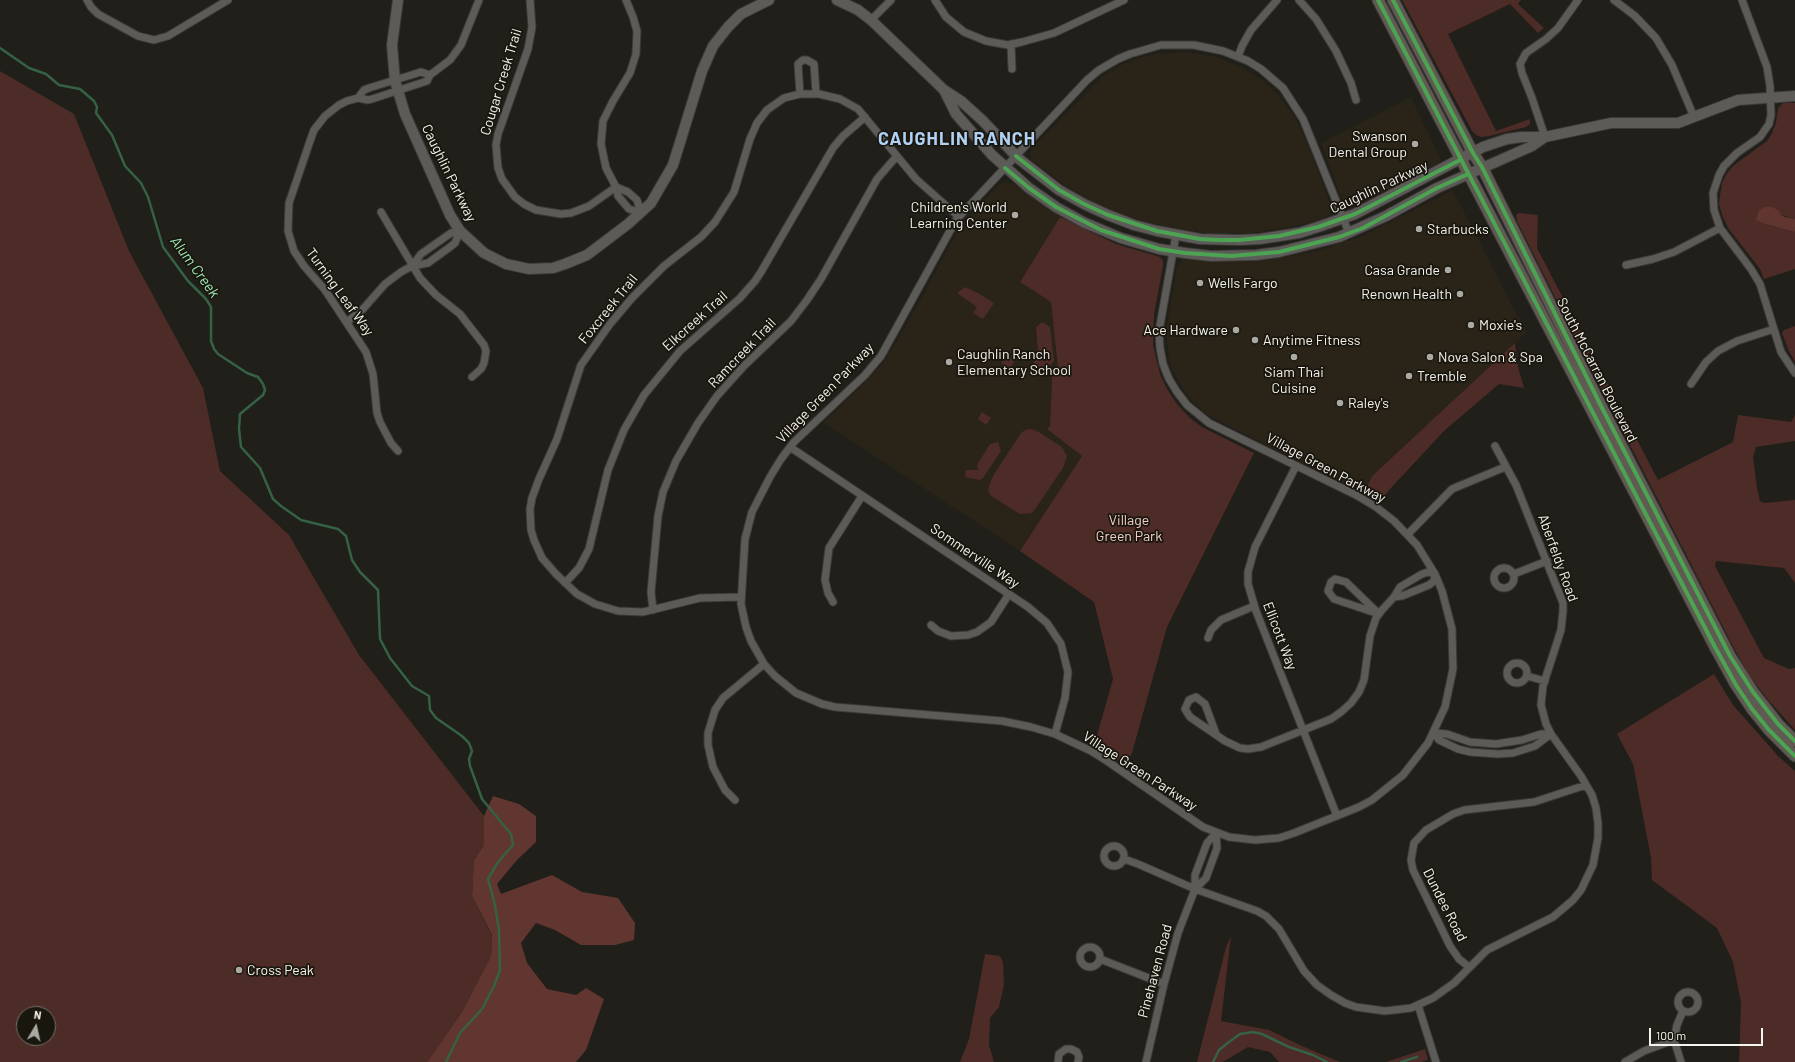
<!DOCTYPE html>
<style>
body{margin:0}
#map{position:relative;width:1795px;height:1062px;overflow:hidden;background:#201f1a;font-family:Barlow,sans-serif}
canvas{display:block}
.north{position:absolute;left:16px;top:1006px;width:40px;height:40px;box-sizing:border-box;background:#19160e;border:1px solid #716e67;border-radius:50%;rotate:9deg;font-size:11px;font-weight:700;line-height:16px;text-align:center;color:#f5f3ed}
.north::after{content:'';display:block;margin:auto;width:14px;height:18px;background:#aaa9a3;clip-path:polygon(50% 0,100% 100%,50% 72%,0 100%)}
.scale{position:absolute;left:1649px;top:1028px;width:114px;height:18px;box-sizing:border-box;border:2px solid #f5f3ed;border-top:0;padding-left:5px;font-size:12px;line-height:14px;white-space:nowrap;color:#f5f3ed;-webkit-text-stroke:3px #19160e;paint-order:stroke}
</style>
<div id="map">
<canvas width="1795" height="1062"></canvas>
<div class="north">N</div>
<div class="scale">100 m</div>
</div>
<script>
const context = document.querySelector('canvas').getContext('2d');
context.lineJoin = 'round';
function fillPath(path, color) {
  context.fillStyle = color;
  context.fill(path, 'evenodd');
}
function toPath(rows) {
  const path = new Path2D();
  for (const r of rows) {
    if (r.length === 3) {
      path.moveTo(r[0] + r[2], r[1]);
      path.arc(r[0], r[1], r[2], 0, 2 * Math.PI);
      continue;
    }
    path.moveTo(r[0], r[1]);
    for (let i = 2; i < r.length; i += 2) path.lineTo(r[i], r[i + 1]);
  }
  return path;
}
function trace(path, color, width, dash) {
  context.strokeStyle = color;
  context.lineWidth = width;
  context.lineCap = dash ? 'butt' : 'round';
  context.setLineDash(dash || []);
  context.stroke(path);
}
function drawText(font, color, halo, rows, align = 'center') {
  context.font = font + ' Barlow,sans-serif';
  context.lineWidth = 3.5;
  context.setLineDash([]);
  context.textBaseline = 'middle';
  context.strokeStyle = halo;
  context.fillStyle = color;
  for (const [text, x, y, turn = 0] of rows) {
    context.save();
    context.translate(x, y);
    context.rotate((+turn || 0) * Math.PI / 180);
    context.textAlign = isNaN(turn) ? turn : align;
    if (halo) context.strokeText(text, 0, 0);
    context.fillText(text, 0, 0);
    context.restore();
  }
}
fillPath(toPath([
 [1185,52,1214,56,1244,68,1270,86,1280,97,1297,120,1311,153,1332,209,1329,215,1319,220,1296,226,1252,233,1207,233,1167,227,1123,215,1092,201,1064,185,1031,160,1030,152,1032,148,1104,75,1125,63,1138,58,1156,54],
 [1411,97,1442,162,1355,207,1351,208,1347,206,1343,202,1321,143],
 [1006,181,1014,184,1060,217,1020,282,1051,302,1058,369,1052,377,1050,426,1047,429,1082,456,1020,551,824,423,882,365,906,326,958,230,977,207,1001,183],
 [1453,190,1526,333,1372,476,1364,494,1213,418,1202,411,1186,394,1173,371,1169,360,1166,331,1177,268,1182,259,1240,262,1261,261,1313,252,1362,236]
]), '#292417');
fillPath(toPath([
 [1402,0,1521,0,1518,4,1544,28,1538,33,1510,4,1448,34,1496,131,1530,119,1530,124,1526,127,1489,136,1481,137,1476,135,1472,131],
 [0,71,74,114,129,251,203,388,220,471,289,535,359,655,484,816,484,845,474,860,472,896,492,936,491,956,462,1012,427,1062,0,1062],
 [24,1014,48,1014,48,1038,24,1038],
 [1783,103,1795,103,1795,219,1781,215,1765,224,1795,232,1795,269,1764,279,1760,269,1728,228,1722,215,1719,204,1720,195,1722,183,1727,173,1734,165,1767,141,1771,135,1776,123,1778,108],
 [1519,213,1538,215,1537,248,1658,480,1733,442,1738,415,1791,422,1795,415,1795,441,1756,447,1753,457,1757,488,1760,501,1764,503,1795,500,1795,583,1784,568,1716,561,1715,566,1764,658,1789,669,1795,668,1795,730,1769,701,1751,678,1736,652,1589,365,1517,221,1516,215],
 [1060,217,1116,244,1160,257,1163,261,1163,266,1154,315,1153,345,1160,374,1167,389,1177,404,1190,418,1202,427,1254,453,1167,627,1132,753,1125,765,1094,746,1113,679,1094,602,1020,551,1082,456,1047,429,1050,426,1052,377,1058,369,1051,302,1020,282],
 [965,287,978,293,994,303,983,319,973,313,977,307,957,293],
 [1042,322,1050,327,1054,361,1048,368,1036,367,1034,364,1034,361,1038,357,1041,357,1041,353,1038,352,1036,327],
 [1795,326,1795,362,1789,351,1782,333,1784,330],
 [1515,343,1518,367,1524,388,1499,384,1444,431,1390,489,1382,499,1366,490,1372,476],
 [1006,355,1015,360,1010,369,1001,363],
 [982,412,991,418,986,425,978,419],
 [1030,429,1037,431,1062,447,1067,456,1063,468,1035,509,1032,513,1020,514,991,496,988,491,989,486,993,476,1021,433,1025,430],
 [998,442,1001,451,983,478,980,480,965,477,966,470,978,470,977,465,990,444],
 [1714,674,1733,705,1778,756,1795,771,1795,1062,1739,1062,1741,1003,1733,962,1717,928,1652,880,1651,858,1633,764,1617,734],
 [1231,936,1221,1021,1269,1030,1302,1046,1340,1062,1279,1062,1270,1052,1248,1047,1223,1062,1197,1062,1226,947],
 [985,954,1000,956,1003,962,1004,985,999,1007,990,1018,989,1045,994,1062,960,1062,969,1039],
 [1425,1049,1428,1060,1422,1062,1386,1062]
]), '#4d2b27');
fillPath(toPath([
 [1765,207,1772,207,1778,210,1781,215,1785,217,1795,219,1795,232,1765,224,1756,220,1759,210],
 [493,796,519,804,536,816,536,842,517,860,497,884,501,894,552,875,582,892,618,898,635,923,634,940,615,945,581,945,555,930,536,923,521,943,527,963,547,989,576,995,586,988,604,999,586,1050,576,1062,427,1062,462,1012,491,956,492,935,472,896,474,860,484,845,484,816]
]), '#613530');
trace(toPath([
 [0,48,29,68,46,74,59,85,80,89,94,101,97,107,96,113,112,135,125,166,141,183,148,197,163,247,188,281,206,299,211,307,211,341,214,349,218,354,247,373,258,377,263,384,265,390,263,395,240,414,239,429,241,447,260,468,273,499,281,506,301,520,338,529,346,536,352,560,360,572,378,590,380,639,390,658,412,686,429,696,430,710,436,718,462,736,469,743,472,751,469,759,470,766,482,799,511,834,513,845,498,862,488,879,495,905,499,930,500,970,494,986,482,1009,460,1033,446,1062],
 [1213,1062,1219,1050,1229,1042,1240,1034,1253,1032,1262,1034,1289,1047,1313,1055,1327,1062],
 [1401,1062,1417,1057]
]), '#356144', 2.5);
const street = toPath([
 [87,0,91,7,98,14,138,36,154,40,168,36,228,0],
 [530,0,532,27,528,49,498,134,496,145,498,168,502,179,515,197,524,204,536,210,561,214,571,213,589,206,616,187],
 [935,0,946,17,964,32,986,41,1008,45,1022,42,1054,33,1124,0],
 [1299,0,1316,19,1336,51,1351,83,1356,100],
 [1614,0,1635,16,1656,38,1672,65,1694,117],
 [1742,0,1767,67,1770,86,1771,115,1769,124,1760,137,1737,153,1724,166,1719,175,1713,193,1714,210,1720,228,1751,269,1760,284,1781,352,1795,373],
 [871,20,891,0],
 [1011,44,1012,69],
 [1238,57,1242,46,1251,30,1277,0],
 [800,94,798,64,803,60,807,60,814,64,816,93],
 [358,98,364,90,369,88,421,72,430,75],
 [1545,137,1532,98,1522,73,1520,64,1526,53,1546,39,1558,28,1578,0],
 [616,187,628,192,637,200,641,213,629,209,618,196,616,187,606,168,601,144,603,121,613,101,630,73,636,54,637,31,633,17,626,0],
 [381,212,420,278,436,295,460,314,484,345,486,351,484,363,481,369,472,377],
 [1176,235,1159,331,1160,348,1163,364,1169,379,1177,392,1187,405,1209,423,1356,495,1376,507,1394,521,1417,545,1435,574,1442,591,1452,629,1453,669,1445,707,1428,743,1403,775,1372,800,1359,807,1294,833,1279,838,1255,840,1229,837,1203,827,1107,761,1091,751,1055,734,1031,727,1002,721,835,707,822,704,796,693,775,676,764,664,751,641,746,627,741,604,745,539,752,512,770,477,781,459,794,442,865,375,881,356,956,220,1087,80,1099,70,1118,59,1130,54,1161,45,1194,45,1223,51,1248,61,1261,69,1283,88,1303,119,1349,233],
 [1626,265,1653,259,1674,252,1720,228],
 [412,266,421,254,451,233,460,231],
 [347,322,363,309,385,284,401,272,412,266,428,263,450,247,455,243,460,231],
 [1691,384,1706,362,1718,351,1737,341,1774,329],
 [790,447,1028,607,1047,623,1061,644,1068,672,1065,698,1055,734],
 [398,451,391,443,380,422,377,413,373,374,366,352,325,290,304,266,294,251,288,231,289,203,310,141,314,130,325,116,339,105,347,101,358,98,368,100,372,99,427,81,430,75,450,60,461,45,479,0],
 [1296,466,1255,547,1248,572,1248,584,1256,611,1337,816],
 [1408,534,1452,489,1505,467],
 [1504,578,10],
 [1514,574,1547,561],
 [1335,579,1346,582,1379,614,1334,599,1328,591,1331,582,1335,579],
 [565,583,579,568,589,549,608,470,624,430,644,395,680,351,740,298,755,281,761,272,833,148,843,136,865,117],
 [741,597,700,598,643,612,618,611,595,604,577,594,556,574,542,558,534,540,531,530,530,509,532,498,539,479,557,439,581,365,610,324,632,298,664,266,701,237,715,222,734,192,750,139,757,123,767,110,784,98,800,94,819,94,840,99,858,109,916,179,959,217],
 [833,602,828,593,825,580,829,548,862,496],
 [653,610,651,592,658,516,663,492,676,461,698,423,717,396,744,366,791,321,807,300,821,279,877,179,896,157],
 [931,625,938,631,951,636,968,635,977,632,991,622,1009,594],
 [1208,638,1211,630,1221,620,1254,606],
 [1517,673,10],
 [1527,676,1545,681],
 [1434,733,1439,740,1458,749,1470,752,1498,754,1513,753,1535,746,1551,734],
 [1434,733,1447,734,1470,742,1496,744,1522,740,1541,734,1551,734],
 [1216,734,1205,704,1196,697,1189,700,1185,709,1190,717,1225,741,1240,748,1248,749,1261,747,1331,719,1341,712,1351,703,1359,692,1364,680,1370,636,1376,618,1382,610,1394,597,1400,587,1422,574,1428,572,1435,574,1434,581,1429,585,1402,596,1394,597],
 [735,800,725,790,713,767,708,745,708,733,715,710,723,698,764,664],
 [1114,856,10],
 [1124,859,1138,864,1195,889,1257,911,1266,916,1279,929,1304,971,1317,985,1331,995,1345,1003,1356,1007,1385,1011,1411,1008,1433,998,1454,983,1487,950,1553,917,1573,900,1581,890,1593,865,1598,838,1598,823,1596,808,1592,795,1581,776,1551,734,1546,724,1541,705,1543,686,1561,630,1563,611,1563,603,1516,485,1495,446],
 [1195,889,1195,875,1207,843,1216,833],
 [1090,957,10],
 [1100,959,1164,984],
 [1469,967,1459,959,1450,946,1413,870,1411,860,1414,843,1426,830,1453,814,1464,810,1534,802,1586,785],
 [1688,1002,10],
 [1418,1005,1436,1062],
 [1058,1062,1059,1054,1066,1049,1071,1049,1077,1052,1079,1057,1078,1062],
 [1146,1062,1164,984,1178,933,1195,889,1206,878,1217,848,1216,833],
 [1625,1062,1644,1051,1674,1040],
 [1681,1062,1674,1040,1677,1025,1683,1011]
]);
const secondary = toPath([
 [398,0,392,45,395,81,405,114,450,215,460,231,484,253,506,264,529,269,553,268,565,264,587,255,628,224,651,203,673,165,702,71,713,46,728,27,741,14,769,0],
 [837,0,858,10,871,20,944,90,961,101,982,120,1019,159,1059,190,1084,204,1108,215,1134,225,1157,231,1200,239,1239,240,1260,239,1299,233,1318,227,1355,214,1483,147,1507,139,1522,137,1545,137,1611,123,1678,123,1738,100,1795,96],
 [944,90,956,114,992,155,1029,188,1056,207,1083,222,1121,238,1159,249,1185,253,1211,256,1256,255,1279,252,1339,237,1386,216,1437,188,1532,146,1545,137]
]);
const primary = toPath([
 [1378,0,1715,647,1736,685,1752,709,1769,730,1795,756],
 [1393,0,1473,153,1482,167,1601,406,1730,656,1753,692,1778,724,1795,741]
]);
trace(street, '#3c3a37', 9);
trace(secondary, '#3c3a37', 12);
trace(primary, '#3c3a37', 13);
trace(street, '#5c5b58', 7);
trace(secondary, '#5c5b58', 10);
trace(primary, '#5f5a52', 11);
trace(toPath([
 [1378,0,1715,647,1736,685,1752,709,1769,730,1795,756],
 [1393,0,1473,153,1482,167,1601,406,1730,656,1753,692,1778,724,1795,741],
 [1016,156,1059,190,1084,204,1108,215,1157,231,1200,239,1219,240,1239,240,1279,236,1318,227,1355,214,1460,160],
 [1005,168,1029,188,1056,207,1101,230,1159,249,1185,253,1231,256,1279,252,1339,237,1363,228,1437,188,1468,174]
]), '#4ca352', 4);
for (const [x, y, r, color] of [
 [1415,144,4,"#aaa9a3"],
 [1015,215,4,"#aaa9a3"],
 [1419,229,4,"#aaa9a3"],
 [1448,270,4,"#aaa9a3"],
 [1200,283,4,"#aaa9a3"],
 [1460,294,4,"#aaa9a3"],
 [1471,325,4,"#aaa9a3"],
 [1236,330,4,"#aaa9a3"],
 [1255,340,4,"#aaa9a3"],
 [1294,357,4,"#aaa9a3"],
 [1430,357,4,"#aaa9a3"],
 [949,362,4,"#aaa9a3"],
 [1409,376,4,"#aaa9a3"],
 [1340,403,4,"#aaa9a3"],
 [239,970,4,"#aaa9a3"]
]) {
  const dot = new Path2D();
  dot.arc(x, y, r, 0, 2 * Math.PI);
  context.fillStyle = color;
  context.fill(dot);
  trace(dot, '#19160e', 1.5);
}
drawText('14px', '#f5f3ed', '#19160e', [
 ["Cougar Creek Trail",501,82,-73],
 ["Caughlin Parkway",449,173,64],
 ["Caughlin Parkway",1379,187,-25],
 ["Turning Leaf Way",340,292,54],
 ["Foxcreek Trail",608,309,-51],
 ["Elkcreek Trail",695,321,-42],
 ["Ramcreek Trail",742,353,-46],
 ["South McCarran Boulevard",1597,370,63],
 ["Village Green Parkway",825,393,-46],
 ["Village Green Parkway",1326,468,28],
 ["Sommerville Way",975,556,34],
 ["Aberfeldy Road",1558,558,70],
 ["Ellicott Way",1280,636,69],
 ["Village Green Parkway",1140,771,33],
 ["Dundee Road",1445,905,63],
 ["Pinehaven Road",1155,971,-75]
]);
drawText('14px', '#f5f3ed', '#19160e', [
 ["Swanson",1407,136,"right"],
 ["Dental Group",1407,152,"right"],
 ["Children's World",1007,207,"right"],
 ["Learning Center",1007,223,"right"],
 ["Starbucks",1427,229],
 ["Casa Grande",1440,270,"right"],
 ["Wells Fargo",1208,283],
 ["Renown Health",1452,294,"right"],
 ["Moxie's",1479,325],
 ["Ace Hardware",1228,330,"right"],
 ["Anytime Fitness",1263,340],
 ["Caughlin Ranch",957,354],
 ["Elementary School",957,370],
 ["Nova Salon & Spa",1438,357],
 ["Siam Thai",1294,372,"center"],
 ["Cuisine",1294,388,"center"],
 ["Tremble",1417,376],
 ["Raley's",1348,403],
 ["Cross Peak",247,970]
], 'left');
drawText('14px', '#f3cfca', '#19160e', [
 ["Village",1129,520],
 ["Green Park",1129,536]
]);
drawText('italic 15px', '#9feab8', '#19160e', [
 ["Alum Creek",195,267,54]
]);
context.letterSpacing = '1px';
drawText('bold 18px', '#b0d1f4', '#19160e', [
 ["CAUGHLIN RANCH",957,139]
]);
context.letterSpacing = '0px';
</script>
